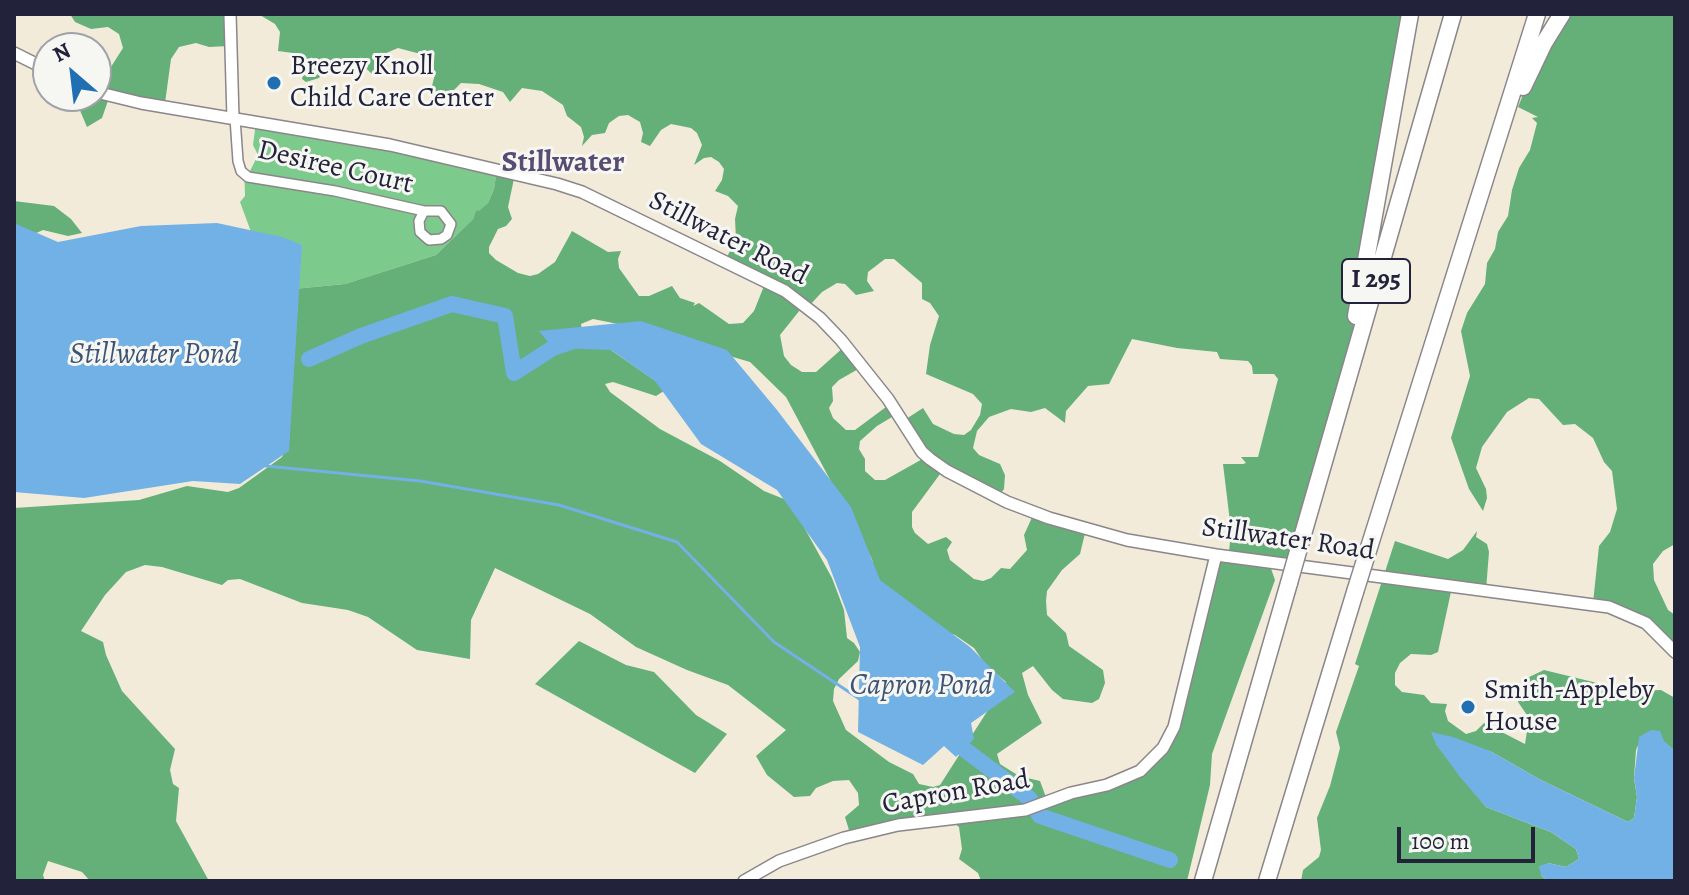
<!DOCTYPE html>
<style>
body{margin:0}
#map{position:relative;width:1689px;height:895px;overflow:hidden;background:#f2ebda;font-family:Alegreya,serif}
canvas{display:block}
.frame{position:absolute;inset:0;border:16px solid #22223b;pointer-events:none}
.north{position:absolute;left:32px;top:32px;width:80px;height:80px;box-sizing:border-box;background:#f6f6f2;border:2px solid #a1a1a9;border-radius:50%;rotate:332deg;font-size:22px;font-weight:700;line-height:32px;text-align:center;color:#22223b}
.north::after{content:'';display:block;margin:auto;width:28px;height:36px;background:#1f6fb2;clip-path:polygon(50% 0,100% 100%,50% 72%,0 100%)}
.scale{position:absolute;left:1397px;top:827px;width:138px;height:36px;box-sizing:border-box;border:4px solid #22223b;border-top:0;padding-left:10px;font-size:24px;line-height:28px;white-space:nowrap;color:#22223b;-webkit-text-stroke:6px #f6f6f2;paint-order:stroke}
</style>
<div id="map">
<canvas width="1689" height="895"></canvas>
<div class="frame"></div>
<div class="north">N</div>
<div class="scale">100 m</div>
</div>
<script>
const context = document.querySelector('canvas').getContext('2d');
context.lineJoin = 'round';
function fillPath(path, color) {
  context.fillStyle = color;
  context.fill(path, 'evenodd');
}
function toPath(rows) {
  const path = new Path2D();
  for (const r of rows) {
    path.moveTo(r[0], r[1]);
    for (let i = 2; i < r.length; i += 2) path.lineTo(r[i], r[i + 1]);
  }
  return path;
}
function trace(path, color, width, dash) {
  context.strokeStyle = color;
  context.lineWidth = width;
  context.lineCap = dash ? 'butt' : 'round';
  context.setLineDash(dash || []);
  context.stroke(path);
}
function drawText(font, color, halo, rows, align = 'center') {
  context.font = font + ' Alegreya,serif';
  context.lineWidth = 6;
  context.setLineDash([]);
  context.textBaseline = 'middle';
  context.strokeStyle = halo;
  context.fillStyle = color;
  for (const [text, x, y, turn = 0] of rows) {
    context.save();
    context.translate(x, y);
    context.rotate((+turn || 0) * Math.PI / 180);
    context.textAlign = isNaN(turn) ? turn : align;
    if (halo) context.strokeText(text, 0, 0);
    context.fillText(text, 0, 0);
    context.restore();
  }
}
fillPath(toPath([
 [256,122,497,169,494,189,488,203,479,212,476,210,473,219,436,255,345,284,294,289,254,240,240,202,245,196,244,163,249,173,258,155,253,145]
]), '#7ccb8c');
fillPath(toPath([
 [70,14,229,14,229,46,209,47,196,43,179,47,171,59,165,103,110,95,102,118,87,127,76,101,70,96,96,96,103,92,109,70,123,48,119,34,108,27,91,29,75,22],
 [1411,14,1343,383,1294,563,1269,563,1275,580,1212,754,1210,785,1187,881,981,881,978,873,959,859,962,849,959,827,955,824,913,827,852,840,845,817,859,805,858,793,849,780,833,781,816,788,810,796,794,797,767,775,756,756,786,730,728,685,687,670,636,647,590,614,495,568,471,620,470,659,417,650,368,617,348,610,302,603,240,579,228,580,222,585,162,567,145,565,126,572,105,595,81,631,103,642,106,655,122,691,175,749,170,770,173,784,179,788,176,821,209,881,90,881,82,872,48,861,43,875,45,881,14,881,14,508,139,500,187,486,228,492,239,488,282,457,289,440,294,289,345,284,436,255,473,219,476,210,479,211,488,203,494,189,497,169,515,174,508,207,512,219,506,226,498,229,489,247,489,253,496,260,518,273,530,276,538,274,555,262,572,231,608,252,621,251,618,259,619,268,639,296,649,296,672,286,680,298,695,303,693,306,699,303,729,324,743,323,754,311,766,281,725,261,736,239,735,219,738,206,728,196,715,191,722,180,724,169,719,162,711,157,704,158,694,165,702,145,697,133,691,128,671,124,661,130,650,146,641,142,643,133,640,122,628,115,619,116,609,123,605,133,592,135,582,146,584,137,581,127,567,116,563,105,542,91,522,88,510,102,503,92,479,84,461,83,449,95,431,90,435,74,432,60,428,56,398,48,384,54,380,74,372,74,358,61,336,59,328,61,319,78,306,82,302,79,305,69,303,59,293,53,278,51,280,32,275,24,260,15],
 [885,259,894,259,922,283,922,299,930,303,939,316,930,345,926,374,973,394,982,404,980,415,971,430,964,435,954,434,933,424,923,408,903,421,926,457,885,480,875,480,865,471,865,459,859,449,860,441,877,426,897,414,890,404,855,430,846,430,833,418,829,408,833,401,832,387,839,380,860,368,845,346,816,372,802,372,791,365,784,356,780,335,804,305,809,306,822,292,837,283,845,284,856,295,874,291,867,281,868,272],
 [593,319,628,326,750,362,786,397,843,504,872,559,883,612,955,635,974,648,985,664,1006,682,940,785,933,787,919,784,913,774,889,762,846,730,833,701,834,689,839,679,858,661,860,652,854,643,847,638,844,610,832,578,793,507,784,499,764,491,720,461,660,429,610,392,605,384,613,382,656,396,667,389,582,330,581,324],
 [1132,339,1177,348,1217,352,1220,359,1248,361,1252,366,1253,374,1274,374,1278,379,1258,457,1241,457,1246,463,1243,464,1223,464,1231,530,1229,553,1221,559,1162,748,1125,778,1047,800,1040,781,1019,776,1000,764,997,754,1042,723,1028,695,1022,673,1033,666,1052,690,1063,699,1092,703,1099,699,1105,683,1103,670,1069,646,1066,633,1047,615,1046,601,1047,591,1062,570,1080,554,1086,529,1034,513,1024,535,1027,550,1010,569,1001,568,991,578,983,581,974,579,950,560,947,550,952,542,946,537,928,544,915,533,912,527,912,512,943,470,999,496,1004,489,1005,475,1000,464,979,455,973,448,977,431,989,417,1011,409,1031,412,1045,408,1065,423,1066,411,1088,386,1109,384],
 [1563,14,1675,14,1675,544,1663,551,1653,564,1654,580,1668,610,1675,615,1675,657,1649,629,1593,603,1599,546,1610,532,1617,509,1612,471,1604,462,1593,438,1575,424,1563,425,1539,399,1529,398,1507,412,1482,447,1476,468,1486,489,1487,498,1483,511,1469,489,1451,438,1470,376,1461,331,1467,313,1485,284,1487,263,1495,249,1498,232,1508,216,1512,190,1519,168,1530,150,1537,123,1532,118,1538,117,1518,107,1527,85],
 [14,201,54,206,71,219,82,233,68,236,43,230,25,238,14,237],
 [1477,531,1476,537,1487,544,1489,552,1486,590,1452,587,1438,652,1431,655,1411,654,1400,663,1395,673,1395,685,1402,692,1424,695,1431,703,1447,704,1445,711,1448,721,1466,734,1476,731,1484,723,1525,744,1529,718,1518,702,1525,679,1544,670,1630,691,1661,690,1675,698,1675,751,1663,741,1640,741,1636,750,1634,778,1637,797,1634,818,1628,822,1539,779,1490,751,1436,744,1486,807,1551,832,1576,849,1579,859,1566,867,1548,863,1541,875,1547,881,1301,881,1303,870,1319,857,1321,850,1317,818,1330,786,1340,748,1336,732,1359,666,1355,664,1395,541,1448,559,1463,550],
 [579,641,626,665,654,672,696,715,727,734,695,773,535,684]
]), '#65af78');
fillPath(toPath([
 [14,223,58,242,141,226,217,223,282,237,302,245,289,451,240,484,193,481,84,498,14,492],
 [641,321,727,350,777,410,851,507,880,580,970,647,1015,692,971,723,974,739,956,757,944,746,923,765,858,732,860,647,827,560,777,490,701,444,655,381,611,350,553,348,539,331],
 [1651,730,1660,731,1664,741,1675,751,1675,881,1547,881,1541,875,1539,866,1548,863,1566,867,1579,859,1576,849,1551,832,1486,807,1460,777,1436,744,1431,732,1453,737,1490,751,1539,779,1628,822,1634,818,1637,797,1634,778,1639,737]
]), '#72b1e5');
trace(toPath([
 [266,466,420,481,559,505,677,542,774,642,861,700]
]), '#72b1e5', 3);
trace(toPath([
 [309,359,361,336,452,304,505,316,514,373,553,348,574,341],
 [950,732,964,749,1029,798,1040,816,1170,860]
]), '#72b1e5', 16);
const minor = toPath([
 [235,118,238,161,241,171,248,177,335,191,424,211,441,211,451,224,447,235,441,239,429,240,420,232,419,221,424,211]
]);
const tertiary = toPath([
 [230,14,233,118],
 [14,53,48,70],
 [96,92,141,103,390,145,557,184,582,192,785,291,820,318,841,340,888,399,922,452,930,459,947,471,1007,502,1049,518,1127,540,1216,555,1609,607,1646,623,1675,652],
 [744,881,779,861,844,838,898,825,1025,810,1071,793,1107,785,1140,771,1163,748,1174,727,1216,555]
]);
const motorway = toPath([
 [1523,87,1544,43,1562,14],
 [1356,316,1410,14],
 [1299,548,1453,14],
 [1366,557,1537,14],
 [1203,881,1289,583],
 [1267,881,1355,592]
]);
trace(minor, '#8a868a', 12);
trace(tertiary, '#8a868a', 14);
trace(motorway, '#8a868a', 19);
trace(minor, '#fff', 9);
trace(tertiary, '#fff', 11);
trace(motorway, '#fff', 16);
const motorwayBridge = toPath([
 [1289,583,1299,548],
 [1355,592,1366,557]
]);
trace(motorwayBridge, '#8a868a', 19, []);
trace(motorwayBridge, '#fff', 16);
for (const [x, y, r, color] of [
 [274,83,8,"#1f6fb2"],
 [1468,707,8,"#1f6fb2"]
]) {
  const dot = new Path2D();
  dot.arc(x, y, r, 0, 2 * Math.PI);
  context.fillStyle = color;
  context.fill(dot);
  trace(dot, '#f6f6f2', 3);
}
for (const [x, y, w] of [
 [1376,281,68]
]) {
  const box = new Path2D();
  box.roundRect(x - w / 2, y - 22, w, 44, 6);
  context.fillStyle = '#f6f6f2';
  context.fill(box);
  trace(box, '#22223b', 2);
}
drawText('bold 26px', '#22223b', null, [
 ["I 295",1376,281]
]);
drawText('28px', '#22223b', '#f6f6f2', [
 ["Breezy Knoll",290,67],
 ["Child Care Center",290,99],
 ["Smith-Appleby",1484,691],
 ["House",1484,723]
], 'left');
drawText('28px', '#22223b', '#f6f6f2', [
 ["Desiree Court",335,168,13],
 ["Stillwater Road",728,239,27],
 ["Stillwater Road",1288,540,8],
 ["Capron Road",956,793,-10]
]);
drawText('bold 30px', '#594c73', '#f6f6f2', [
 ["Stillwater",563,164]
]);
drawText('italic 30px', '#3e5476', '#f6f6f2', [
 ["Stillwater Pond",154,356],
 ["Capron Pond",921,687]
]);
</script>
